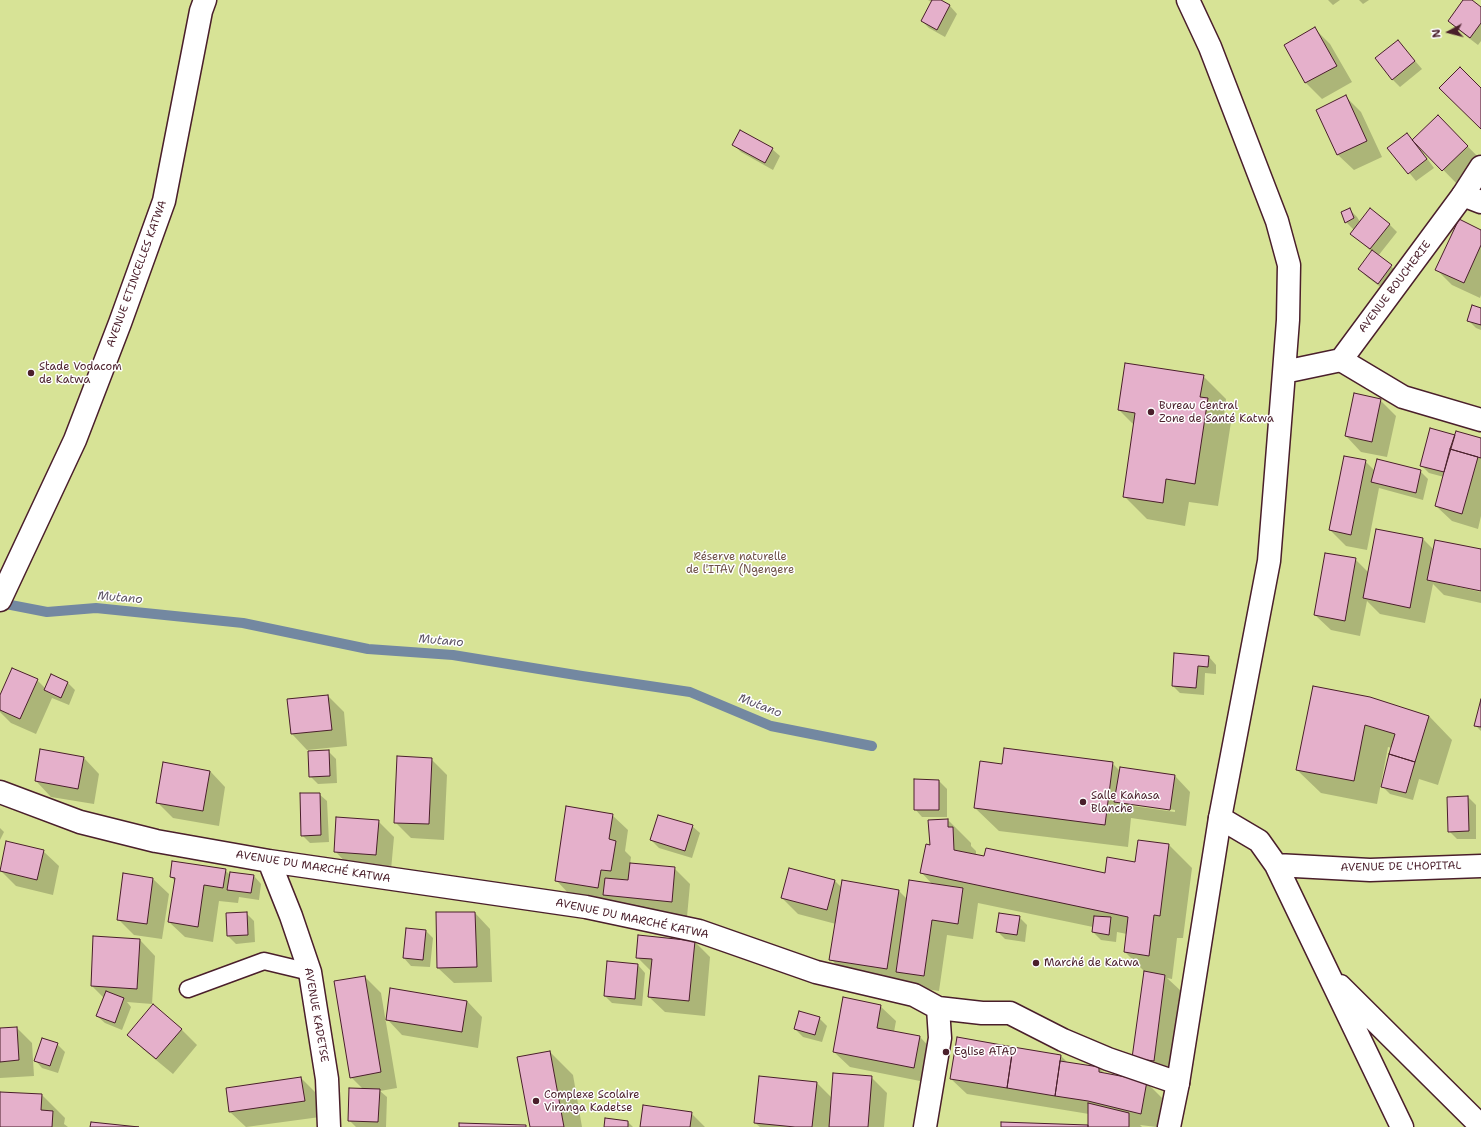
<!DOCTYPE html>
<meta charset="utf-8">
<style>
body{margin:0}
#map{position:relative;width:1481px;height:1127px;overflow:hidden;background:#fff;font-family:"Shantell Sans",sans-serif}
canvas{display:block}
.north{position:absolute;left:1429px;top:12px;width:40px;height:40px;-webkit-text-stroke:3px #fff;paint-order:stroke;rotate:263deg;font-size:11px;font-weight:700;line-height:16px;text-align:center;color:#4a1f2b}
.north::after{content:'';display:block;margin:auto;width:14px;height:18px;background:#4a1f2b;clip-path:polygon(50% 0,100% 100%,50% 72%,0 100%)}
</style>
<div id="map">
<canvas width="1481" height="1127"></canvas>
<div class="north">N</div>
</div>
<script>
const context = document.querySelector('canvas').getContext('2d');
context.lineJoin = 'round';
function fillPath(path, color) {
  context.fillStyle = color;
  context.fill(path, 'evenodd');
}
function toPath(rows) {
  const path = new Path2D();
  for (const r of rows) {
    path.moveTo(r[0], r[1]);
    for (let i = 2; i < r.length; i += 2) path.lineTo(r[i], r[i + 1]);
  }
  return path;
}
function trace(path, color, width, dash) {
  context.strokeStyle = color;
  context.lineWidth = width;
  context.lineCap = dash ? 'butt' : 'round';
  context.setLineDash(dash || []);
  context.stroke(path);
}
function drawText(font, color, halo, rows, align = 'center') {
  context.font = font + ' "Shantell Sans",sans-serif';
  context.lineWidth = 3;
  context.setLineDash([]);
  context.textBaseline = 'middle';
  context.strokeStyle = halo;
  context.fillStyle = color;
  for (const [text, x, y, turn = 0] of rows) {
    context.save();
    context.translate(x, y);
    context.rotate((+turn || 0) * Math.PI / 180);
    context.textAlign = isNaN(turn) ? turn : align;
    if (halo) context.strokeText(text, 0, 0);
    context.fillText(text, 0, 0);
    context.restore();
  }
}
fillPath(toPath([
 [0,0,1481,0,1481,1127,0,1127]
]), '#d7e396');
fillPath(toPath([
 [928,0,939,0,950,6,957,14,945,37,929,28,922,21,932,2],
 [1328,0,1340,0,1333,5],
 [1359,0,1369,0,1363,4],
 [1465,0,1470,0,1481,8,1481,41,1478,45,1457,29,1449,21],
 [1315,29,1330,44,1352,82,1322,99,1306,83,1285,45],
 [1398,41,1422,69,1400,87,1392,79],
 [1345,96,1361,112,1382,157,1354,170,1338,155,1317,110],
 [1438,116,1481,160,1459,186,1419,145,1418,146,1434,168,1416,181,1389,148,1407,134,1413,140],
 [733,144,772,149,780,156,773,170,741,152],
 [1349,209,1357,217,1360,222,1389,224,1397,232,1378,256,1399,273,1386,291,1367,277,1359,269,1372,252,1351,233,1354,230,1346,222],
 [1481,231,1481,295,1480,298,1452,285,1437,270],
 [1481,309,1481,330,1476,328,1468,320],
 [1203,376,1226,399,1224,415,1231,422,1218,506,1189,502,1185,526,1147,519,1124,496,1135,426,1119,410],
 [1380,400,1396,416,1387,457,1361,452,1346,436],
 [1455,436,1481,439,1481,516,1478,529,1452,521,1436,506,1444,477,1429,473,1422,466],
 [1365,461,1375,471,1420,471,1428,479,1423,500,1379,488,1367,550,1346,546,1330,530],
 [1377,530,1423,539,1434,550,1481,550,1481,590,1445,582,1445,584,1481,592,1481,603,1444,595,1433,584,1425,623,1380,614,1367,601,1360,636,1331,630,1315,615,1355,559,1369,573],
 [1209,657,1216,665,1216,674,1205,673,1204,695,1180,693,1173,686],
 [51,675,68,683,75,690,69,705,52,698,36,734,11,723,0,712,0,698,37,680,46,689],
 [1314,687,1429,716,1452,740,1438,785,1419,779,1413,800,1390,794,1382,786,1392,748,1388,747,1377,804,1321,793,1297,770],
 [328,696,344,712,347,746,307,750,292,734],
 [1481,703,1481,731,1475,725],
 [328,751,336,759,337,783,318,784,310,776],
 [84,758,99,774,94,804,51,797,36,781],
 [431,759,447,775,444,840,411,838,395,822],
 [1112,763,1120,771,1175,776,1190,792,1186,826,1131,818,1128,847,999,831,975,808,1002,765],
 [1133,804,1175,810,1175,812,1133,806],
 [210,771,225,787,219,826,173,818,157,802],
 [915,780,939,781,947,789,947,817,922,817,915,809],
 [319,794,327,801,329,842,310,843,302,835],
 [1468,797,1476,805,1476,839,1457,839,1449,831,1448,798],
 [612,815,628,830,625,851,631,857,630,864,674,868,690,884,687,917,571,896,556,880],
 [948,820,971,843,971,846,976,851,976,856,1106,874,1136,863,1169,845,1192,868,1183,938,1177,938,1172,979,1167,978,1181,991,1169,1076,1133,1057,1145,972,1125,952,1127,934,1117,932,1116,942,1101,940,1093,932,1093,927,978,903,973,939,947,935,939,991,913,987,854,983,831,959,836,924,798,914,782,898,834,880,842,888,843,881,899,891,908,900,933,885,922,873,931,846],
 [378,821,394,837,391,870,350,867,335,851],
 [692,826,700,833,692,858,659,848,651,840],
 [0,828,4,832,0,840],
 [43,851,59,866,53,895,16,886,0,870],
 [225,870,230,875,254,876,261,884,259,900,239,897,238,903,219,901,213,942,185,937,169,922,175,881,171,877],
 [153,879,169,894,162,939,134,935,118,919],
 [246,913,254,921,255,942,236,944,228,936],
 [475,913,490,929,492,982,454,983,438,968],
 [1019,917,1027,925,1025,942,1005,939,997,931],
 [426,931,433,938,430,967,411,966,404,958],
 [140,940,155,956,152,1004,127,1002,131,1007,122,1030,105,1023,97,1016,104,998,92,986],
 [695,942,710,957,705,1016,665,1012,649,997,652,972,637,957],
 [638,965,645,973,642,1006,612,1003,605,996],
 [365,977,381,993,397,1088,380,1091,387,1097,386,1127,356,1127,349,1120,363,1089,351,1077],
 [467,1001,482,1017,478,1048,402,1035,387,1019],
 [880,1006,896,1021,894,1032,920,1037,935,1053,930,1083,850,1067,834,1052],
 [819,1018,827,1026,822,1042,803,1037,795,1029],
 [17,1028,32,1043,34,1076,0,1078,0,1029],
 [181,1029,197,1045,173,1074,144,1050,129,1035],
 [57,1044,65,1052,58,1073,42,1068,35,1060],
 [550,1052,573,1075,582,1127,531,1127],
 [1061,1056,1068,1063,1099,1068,1105,1074,1146,1082,1162,1098,1157,1127,1140,1125,1142,1127,1089,1127,1089,1114,967,1094,951,1079],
 [871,1077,887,1093,884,1127,760,1127,755,1123,817,1083,832,1098],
 [301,1078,317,1094,320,1117,246,1127,230,1112],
 [0,1093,42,1095,65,1118,64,1124,68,1127,0,1127],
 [691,1113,705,1127,641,1127],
 [628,1122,633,1127,605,1127]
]), '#0003');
trace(toPath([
 [0,603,47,612,96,608,243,623,368,649,453,655,582,676,690,692,771,726,872,746]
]), '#7388a1', 10);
const building = toPath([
 [932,0,941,0,950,5,937,30,921,21,932,0],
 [1463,0,1472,0,1481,7,1481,23,1470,38,1448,21,1463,0],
 [1315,27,1337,66,1305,83,1284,45,1315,27],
 [1398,40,1415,61,1392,80,1375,58,1398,40],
 [1460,67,1481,88,1481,129,1439,88,1460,67],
 [1346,95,1367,141,1337,155,1316,110,1346,95],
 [1438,115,1468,146,1442,171,1412,140,1438,115],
 [740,130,773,148,765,163,732,145,740,130],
 [1407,133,1427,159,1408,174,1387,148,1407,133],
 [1350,208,1354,218,1345,223,1341,212,1350,208],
 [1370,208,1390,224,1370,249,1350,234,1370,208],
 [1459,219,1481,230,1481,245,1464,283,1435,270,1459,219],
 [1372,250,1392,265,1378,284,1358,269,1372,250],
 [1472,305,1481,308,1481,325,1467,321,1472,305],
 [1125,363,1204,375,1200,397,1208,398,1195,484,1166,479,1163,503,1123,497,1135,413,1118,410,1125,363],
 [1354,393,1381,399,1372,442,1345,436,1354,393],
 [1430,428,1455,435,1444,472,1420,466,1430,428],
 [1456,431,1481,438,1481,458,1450,449,1456,431],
 [1450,449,1478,457,1462,514,1435,506,1450,449],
 [1344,456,1366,460,1351,535,1329,530,1344,456],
 [1377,459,1421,470,1416,493,1371,482,1377,459],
 [1376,529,1423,538,1410,608,1363,598,1376,529],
 [1435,540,1481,549,1481,591,1427,580,1435,540],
 [1325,553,1356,558,1345,621,1314,615,1325,553],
 [1174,653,1209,656,1208,667,1198,666,1196,688,1172,686,1174,653],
 [12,668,38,679,20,719,0,710,0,695,12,668],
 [51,674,68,682,61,698,44,690,51,674],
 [1313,686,1370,697,1429,716,1415,762,1389,754,1395,734,1365,725,1354,781,1296,770,1313,686],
 [328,695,332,730,291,734,287,699,328,695],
 [1481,699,1481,727,1474,726,1481,699],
 [1004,748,1113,762,1105,825,974,808,980,761,1002,764,1004,748],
 [40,749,84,757,78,789,35,781,40,749],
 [329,750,330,776,309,777,308,751,329,750],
 [1389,754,1415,762,1406,793,1381,787,1389,754],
 [397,756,432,758,429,824,394,823,397,756],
 [163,762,210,771,203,811,156,803,163,762],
 [1120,767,1175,775,1170,810,1114,802,1120,767],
 [914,779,939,780,939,810,914,810,914,779],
 [300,793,320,793,321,835,301,836,300,793],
 [1468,796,1469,831,1448,832,1447,797,1468,796],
 [566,806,613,814,609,839,616,841,611,871,601,870,598,888,555,881,566,806],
 [658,815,693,825,685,851,650,840,658,815],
 [336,817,379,820,376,855,334,852,336,817],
 [948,819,948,827,953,827,954,850,984,856,986,848,1105,873,1107,857,1135,862,1138,840,1169,844,1160,916,1154,915,1149,956,1124,952,1128,917,920,873,926,844,930,845,928,820,948,819],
 [6,841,44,850,37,880,0,871,6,841],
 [172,861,226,869,223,888,204,885,198,927,168,922,175,878,170,877,172,861],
 [630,863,675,867,672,902,603,895,605,878,628,880,630,863],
 [789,868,835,880,827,910,781,898,789,868],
 [230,872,254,875,251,893,227,890,230,872],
 [123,873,153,878,147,924,117,920,123,873],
 [842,880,899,890,887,969,829,960,842,880],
 [909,880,963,888,958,924,932,920,924,976,896,972,909,880],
 [247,912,248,935,227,936,226,913,247,912],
 [436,912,475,912,477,967,437,968,436,912],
 [999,913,1020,916,1017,935,996,932,999,913],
 [1094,916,1111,917,1109,935,1092,932,1094,916],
 [406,928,426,930,423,960,403,958,406,928],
 [638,935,695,941,689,1001,648,997,652,959,636,958,638,935],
 [93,936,140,939,137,989,91,986,93,936],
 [607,961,638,964,635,999,604,996,607,961],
 [1144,971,1165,975,1154,1061,1132,1058,1144,971],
 [365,976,381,1072,350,1078,334,981,365,976],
 [390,988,467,1001,462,1032,386,1020,390,988],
 [106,991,124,998,115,1023,96,1016,106,991],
 [843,997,881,1005,877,1028,920,1036,914,1068,833,1052,843,997],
 [153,1004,182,1029,156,1059,127,1035,153,1004],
 [799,1011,820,1017,815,1035,794,1029,799,1011],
 [17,1027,19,1060,0,1062,0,1028,17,1027],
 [957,1037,1013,1047,1007,1088,950,1079,957,1037],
 [42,1038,58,1043,50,1066,34,1061,42,1038],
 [1013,1047,1061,1055,1055,1096,1007,1088,1013,1047],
 [550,1051,564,1127,530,1127,517,1057,550,1051],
 [1060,1061,1099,1067,1099,1072,1147,1081,1141,1114,1088,1101,1055,1096,1060,1061],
 [833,1073,872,1076,868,1127,829,1127,833,1073],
 [759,1076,817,1082,812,1127,795,1127,754,1123,759,1076],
 [301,1077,305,1101,229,1112,226,1088,301,1077],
 [349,1088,380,1089,378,1122,348,1121,349,1088],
 [0,1092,42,1094,41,1110,53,1111,52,1127,0,1127,0,1092],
 [1088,1103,1129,1113,1129,1127,1088,1127,1088,1103],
 [643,1105,692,1112,690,1127,640,1127,643,1105],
 [605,1118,628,1121,628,1127,604,1127,605,1118],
 [91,1122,139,1127,90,1127,91,1122],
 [1001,1122,1088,1125,1088,1127,1001,1127,1001,1122],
 [459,1123,526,1125,526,1127,459,1127,459,1123]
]);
fillPath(building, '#e5b0cb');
trace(building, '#4a1f2b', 1);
const lane = toPath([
 [188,989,264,961,310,972]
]);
const street = toPath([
 [1463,195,1481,167],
 [1341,360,1403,397,1481,420],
 [0,600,75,440,120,323,164,201,201,11,205,0],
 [0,792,80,822,156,841,269,861,586,907,699,931,816,972,914,995,938,1008,982,1013,1010,1013,1063,1040,1108,1059,1178,1083],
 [1220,818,1259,841,1276,865,1402,1127],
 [269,861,291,916,310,972,327,1079,329,1127],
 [1276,865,1370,870,1481,866],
 [1340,986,1481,1126],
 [925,1127,940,1038,938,1008]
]);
const secondary = toPath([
 [1284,372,1341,360,1463,195,1481,202],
 [1169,1127,1178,1083,1220,818,1269,561,1284,372,1288,320,1289,265,1277,221,1210,47,1188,0]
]);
trace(lane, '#4a1f2b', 19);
trace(street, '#4a1f2b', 25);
trace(secondary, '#4a1f2b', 25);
trace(lane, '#fff', 16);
trace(street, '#fff', 22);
trace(secondary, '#fff', 22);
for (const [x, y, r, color] of [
 [31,373,4,"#4a1f2b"],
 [1151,412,4,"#4a1f2b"],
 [1083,802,4,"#4a1f2b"],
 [1036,963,4,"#4a1f2b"],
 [946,1052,4,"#4a1f2b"],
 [536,1101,4,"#4a1f2b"]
]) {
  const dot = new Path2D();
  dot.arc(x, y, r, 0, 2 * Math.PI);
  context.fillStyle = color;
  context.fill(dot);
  trace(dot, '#fff', 1.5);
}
drawText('11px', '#4a1f2b', '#fff', [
 ["AVENUE ETINCELLES KATWA",137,274,-70],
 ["AVENUE BOUCHERIE",1395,287,-53],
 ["AVENUE DU MARCHÉ KATWA",313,867,9],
 ["AVENUE DE L'HOPITAL",1401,867,-1],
 ["AVENUE DU MARCHÉ KATWA",632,919,12],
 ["AVENUE KADETSE",316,1015,80]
]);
drawText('11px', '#4a1f2b', '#fff', [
 ["Stade Vodacom",39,367],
 ["de Katwa",39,380],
 ["Bureau Central",1159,406],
 ["Zone de Santé Katwa",1159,419],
 ["Salle Kahasa",1091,796],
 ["Blanche",1091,809],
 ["Marché de Katwa",1044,963],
 ["Eglise ATAD",954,1052],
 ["Complexe Scolaire",544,1095],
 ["Viranga Kadetse",544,1108]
], 'left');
drawText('11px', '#6d5046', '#fff', [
 ["Réserve naturelle",740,557],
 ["de l'ITAV (Ngengere",740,570]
]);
drawText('italic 12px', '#5e5466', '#fff', [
 ["Mutano",120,598,5],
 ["Mutano",441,641,5],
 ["Mutano",760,706,21]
]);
</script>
